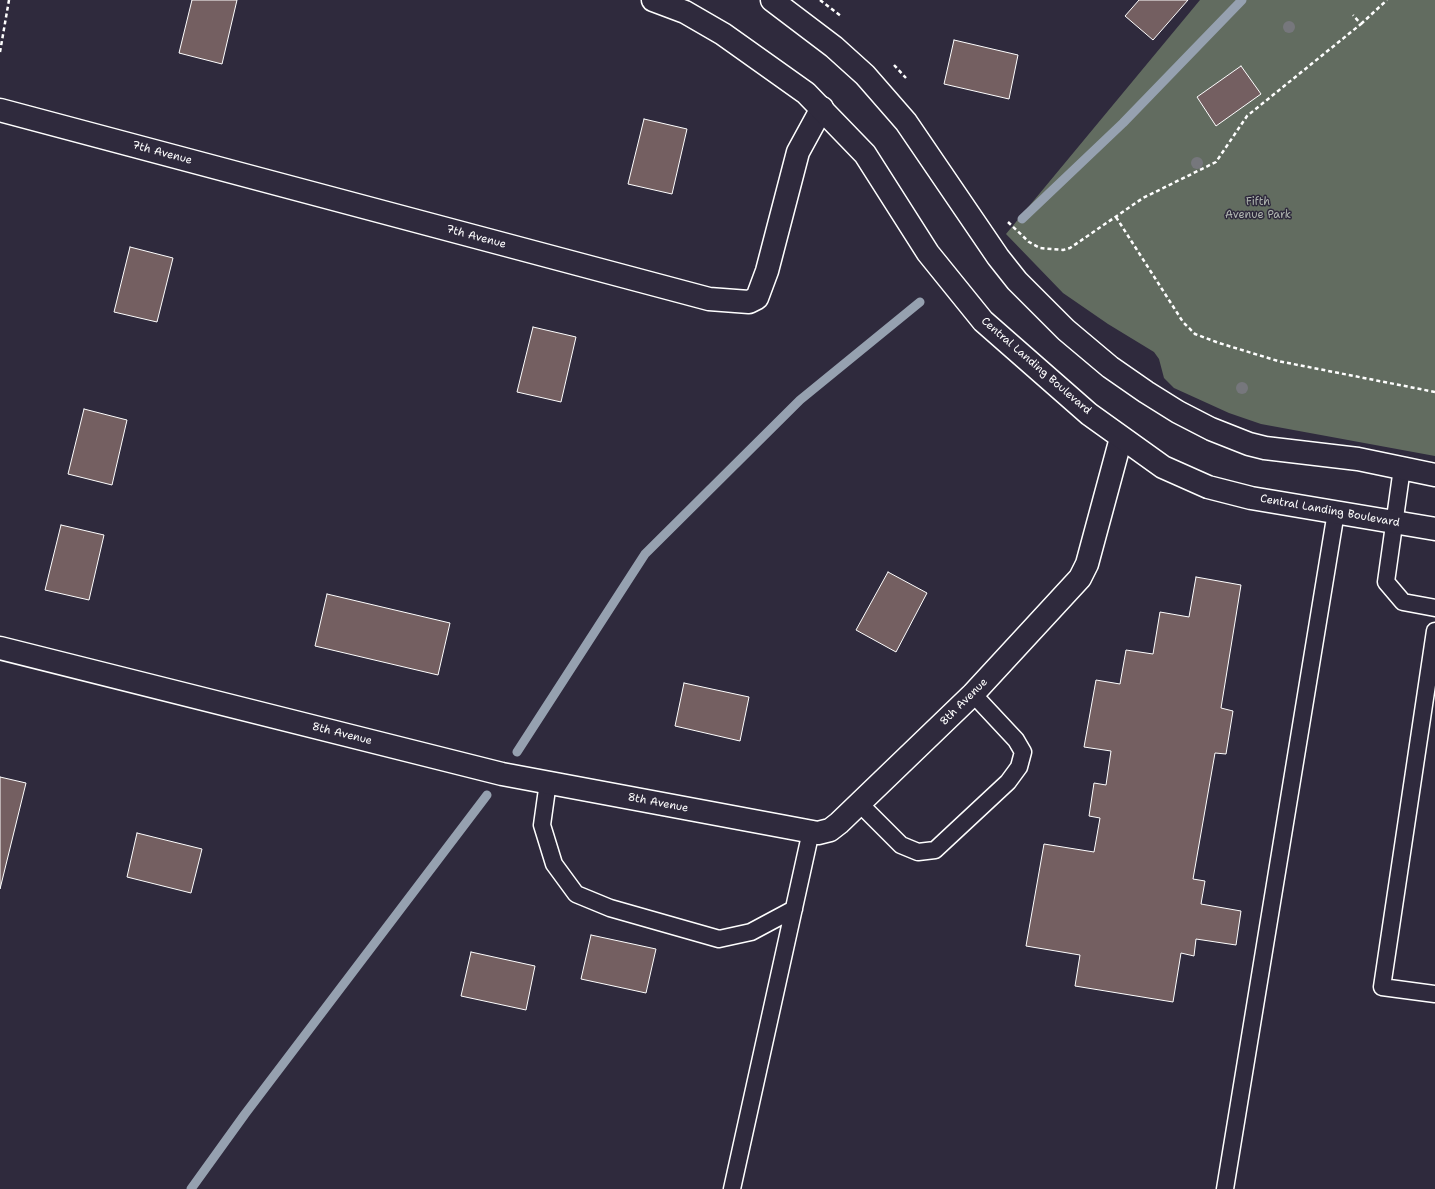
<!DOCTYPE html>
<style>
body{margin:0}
canvas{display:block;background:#2f2a3d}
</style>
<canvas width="1435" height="1189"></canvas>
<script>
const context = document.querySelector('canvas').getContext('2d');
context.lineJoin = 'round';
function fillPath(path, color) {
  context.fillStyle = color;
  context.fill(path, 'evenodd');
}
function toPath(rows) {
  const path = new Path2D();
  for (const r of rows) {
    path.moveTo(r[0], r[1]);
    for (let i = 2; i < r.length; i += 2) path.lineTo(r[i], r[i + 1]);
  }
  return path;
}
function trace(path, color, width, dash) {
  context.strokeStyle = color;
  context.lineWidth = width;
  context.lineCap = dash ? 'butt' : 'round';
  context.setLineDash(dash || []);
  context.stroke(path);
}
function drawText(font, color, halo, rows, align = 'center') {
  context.font = font + ' "Shantell Sans",sans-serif';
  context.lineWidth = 3;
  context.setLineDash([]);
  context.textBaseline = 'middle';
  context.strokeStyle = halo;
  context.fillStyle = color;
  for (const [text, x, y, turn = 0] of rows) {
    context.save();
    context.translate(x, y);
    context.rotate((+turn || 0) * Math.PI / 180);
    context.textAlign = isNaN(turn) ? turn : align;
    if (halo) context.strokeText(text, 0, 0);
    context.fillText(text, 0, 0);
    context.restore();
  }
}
fillPath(toPath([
 [1200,0,1435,0,1435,456,1261,424,1229,413,1174,388,1164,378,1159,359,1154,352,1108,324,1063,293,1006,234]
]), '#626c60');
trace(toPath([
 [1022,219,1123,123,1242,0],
 [517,752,645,554,800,400,920,302],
 [191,1189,245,1114,487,795]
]), '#96a1b0', 9);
const building = toPath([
 [192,0,237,0,222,64,179,53,192,0],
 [1139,0,1188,0,1153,40,1125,16,1139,0],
 [954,40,1018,55,1009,99,944,84,954,40],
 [1241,66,1261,94,1216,126,1197,97,1241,66],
 [644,119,687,129,672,194,628,184,644,119],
 [130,247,173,258,157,322,114,312,130,247],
 [533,327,576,337,561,402,517,392,533,327],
 [84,409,127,420,112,485,68,474,84,409],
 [61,525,104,535,89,600,45,590,61,525],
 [888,572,927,593,896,652,856,630,888,572],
 [1196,577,1241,585,1221,708,1233,711,1226,754,1215,753,1193,879,1205,881,1201,904,1241,911,1236,945,1196,939,1194,956,1181,953,1173,1002,1075,986,1080,955,1026,946,1044,844,1094,852,1100,818,1089,816,1094,783,1106,785,1111,751,1084,747,1096,680,1120,684,1126,650,1153,654,1160,612,1189,617,1196,577],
 [327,594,450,623,438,675,315,646,327,594],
 [684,683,749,697,740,741,675,726,684,683],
 [0,777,26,783,0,889,0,777],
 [137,833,202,849,191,893,127,877,137,833],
 [591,935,656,949,646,993,581,979,591,935],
 [471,952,535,966,526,1010,461,996,471,952]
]);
fillPath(building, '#745f61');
trace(building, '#fff', 1);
const lane = toPath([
 [1402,468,1386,582,1403,602,1435,608],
 [1435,631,1382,987,1435,994],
 [548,782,542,825,554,864,576,894,610,908,719,939,751,932,794,909],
 [860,804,901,845,918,852,935,850,1008,782,1019,767,1023,752,1016,740,973,694],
 [732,1189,811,831],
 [1225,1189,1336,512]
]);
const street = toPath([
 [0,110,709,299,749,302,757,298,767,271,798,152,822,108],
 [0,648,502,774,818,833,830,830,839,823,973,694,1080,578,1087,564,1121,438]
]);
const secondary = toPath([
 [653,0,685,12,723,34,806,93,865,154,928,253,983,321,1089,414,1163,467,1208,487,1251,498,1435,529],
 [772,0,834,47,865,75,906,122,998,257,1017,281,1066,330,1110,367,1146,392,1178,412,1211,429,1249,444,1265,448,1358,459,1435,475]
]);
trace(lane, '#fff', 19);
trace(street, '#fff', 25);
trace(secondary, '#fff', 25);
trace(toPath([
 [820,0,841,16],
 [1361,24,1387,0],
 [0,52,9,0],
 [894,65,906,78],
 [1116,217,1183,322,1195,334,1219,343,1278,361,1435,392],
 [1008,222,1029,242,1040,248,1063,250,1070,248,1143,198,1216,162,1247,116,1361,24,1353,15]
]), '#fff', 2.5, [4, 3]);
trace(lane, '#2f2a3d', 16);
trace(street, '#2f2a3d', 22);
trace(secondary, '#2f2a3d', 22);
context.fillStyle = '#76777c';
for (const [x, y] of [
 [1289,27],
 [1197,163],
 [1242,388]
]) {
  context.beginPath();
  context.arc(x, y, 6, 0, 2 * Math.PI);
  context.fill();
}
drawText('11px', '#fff', '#2f2a3d', [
 ["7th Avenue",162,153,15],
 ["7th Avenue",476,237,15],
 ["Central Landing Boulevard",1036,366,41],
 ["Central Landing Boulevard",1330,511,10],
 ["8th Avenue",964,702,-45],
 ["8th Avenue",342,734,14],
 ["8th Avenue",658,803,11]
]);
drawText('11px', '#b0b6b0', '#2f2a3d', [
 ["Fifth",1258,202],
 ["Avenue Park",1258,215]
]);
</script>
